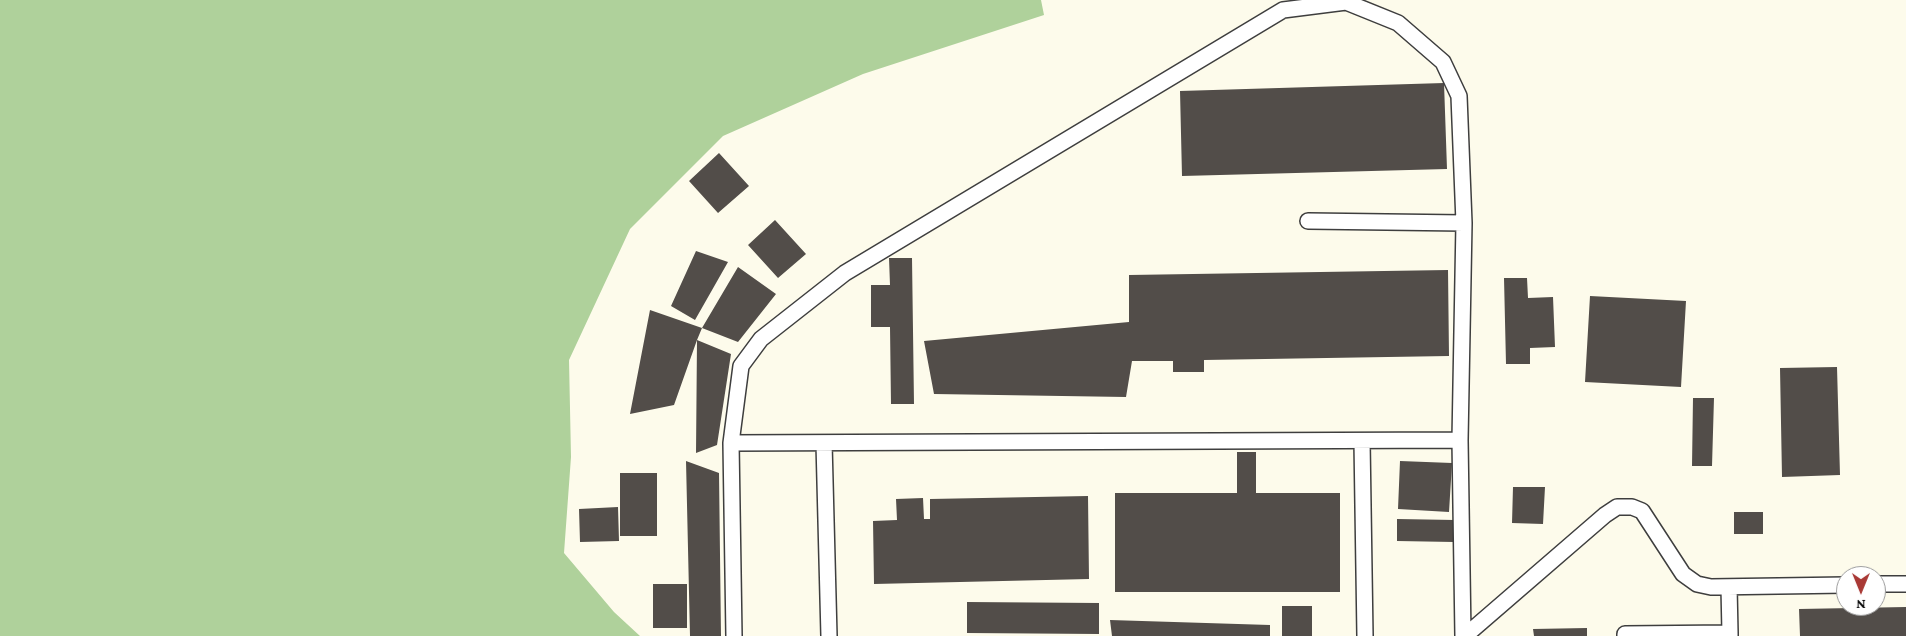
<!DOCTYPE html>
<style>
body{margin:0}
#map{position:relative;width:1906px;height:636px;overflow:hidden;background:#fdfbeb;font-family:"Crimson Pro",serif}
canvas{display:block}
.north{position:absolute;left:1836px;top:566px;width:50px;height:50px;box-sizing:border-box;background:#fff;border:1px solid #9d9d9d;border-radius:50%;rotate:180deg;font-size:14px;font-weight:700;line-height:20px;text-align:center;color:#0b0b0b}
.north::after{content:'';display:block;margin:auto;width:18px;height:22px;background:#a93935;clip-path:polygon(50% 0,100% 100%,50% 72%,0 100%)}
</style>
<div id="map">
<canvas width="1906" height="636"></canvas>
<div class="north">N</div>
</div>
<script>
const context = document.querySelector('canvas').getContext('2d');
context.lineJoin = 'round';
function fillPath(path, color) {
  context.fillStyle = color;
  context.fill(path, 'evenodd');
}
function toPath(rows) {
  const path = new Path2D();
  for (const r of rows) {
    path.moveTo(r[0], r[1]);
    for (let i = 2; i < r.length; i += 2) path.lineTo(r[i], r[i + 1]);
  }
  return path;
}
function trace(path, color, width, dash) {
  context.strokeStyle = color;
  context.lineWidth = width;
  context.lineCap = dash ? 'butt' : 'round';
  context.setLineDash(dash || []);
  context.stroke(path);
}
fillPath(toPath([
 [0,0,1041,0,1044,15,863,74,723,136,630,229,569,360,571,457,564,553,614,612,640,636,0,636]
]), '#afd19b');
fillPath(toPath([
 [1444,83,1447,169,1182,176,1180,91],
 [719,153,749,186,718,213,689,181],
 [775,220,806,254,778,278,748,245],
 [696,251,728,262,695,320,671,306],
 [889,258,912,258,914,404,891,404,890,327,871,327,871,285,890,285],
 [738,267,776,294,738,342,702,328],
 [1448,270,1449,356,1204,360,1204,372,1173,372,1173,361,1132,361,1126,397,934,394,924,341,1129,322,1129,275],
 [1504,278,1527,278,1528,298,1553,297,1555,347,1530,348,1530,364,1506,364],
 [1590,296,1686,301,1681,387,1585,382],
 [650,310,702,328,697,340,731,354,717,445,696,453,697,340,674,405,630,414],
 [1837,367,1840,475,1782,477,1780,368],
 [1693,398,1714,398,1712,466,1692,466],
 [1237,452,1256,452,1256,493,1340,493,1340,592,1115,592,1115,493,1237,493],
 [686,461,719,473,721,636,690,636],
 [1400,461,1452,463,1449,512,1398,509],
 [620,473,657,473,657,536,620,536],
 [1513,487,1545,487,1543,524,1512,523],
 [1088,496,1089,579,874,584,873,521,897,520,896,499,923,498,924,519,930,519,930,499],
 [618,507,619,541,580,542,579,509],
 [1734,512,1763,512,1763,534,1734,534],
 [1397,519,1455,520,1454,542,1397,541],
 [653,584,687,584,687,628,653,628],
 [967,602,1099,603,1099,634,967,633],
 [1282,606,1312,606,1312,636,1282,636],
 [1906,607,1906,636,1800,636,1799,609],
 [1110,620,1270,625,1270,636,1112,636],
 [1587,628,1587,636,1534,636,1533,629]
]), '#524d49');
const lane = toPath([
 [1308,221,1464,223,1460,440,1463,636],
 [1362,441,1365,636],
 [731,443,1460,440],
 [824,443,829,636],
 [1876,584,1906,584],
 [1729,587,1730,633],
 [734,636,731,443,741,366,761,339,845,273,1283,10,1346,2,1398,23,1443,62,1459,96,1464,223],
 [1465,636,1605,515,1617,507,1632,507,1642,511,1683,574,1697,584,1711,587,1846,585],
 [1625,636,1625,634,1730,633,1730,636]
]);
trace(lane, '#3e3e3e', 18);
trace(lane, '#fff', 15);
</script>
